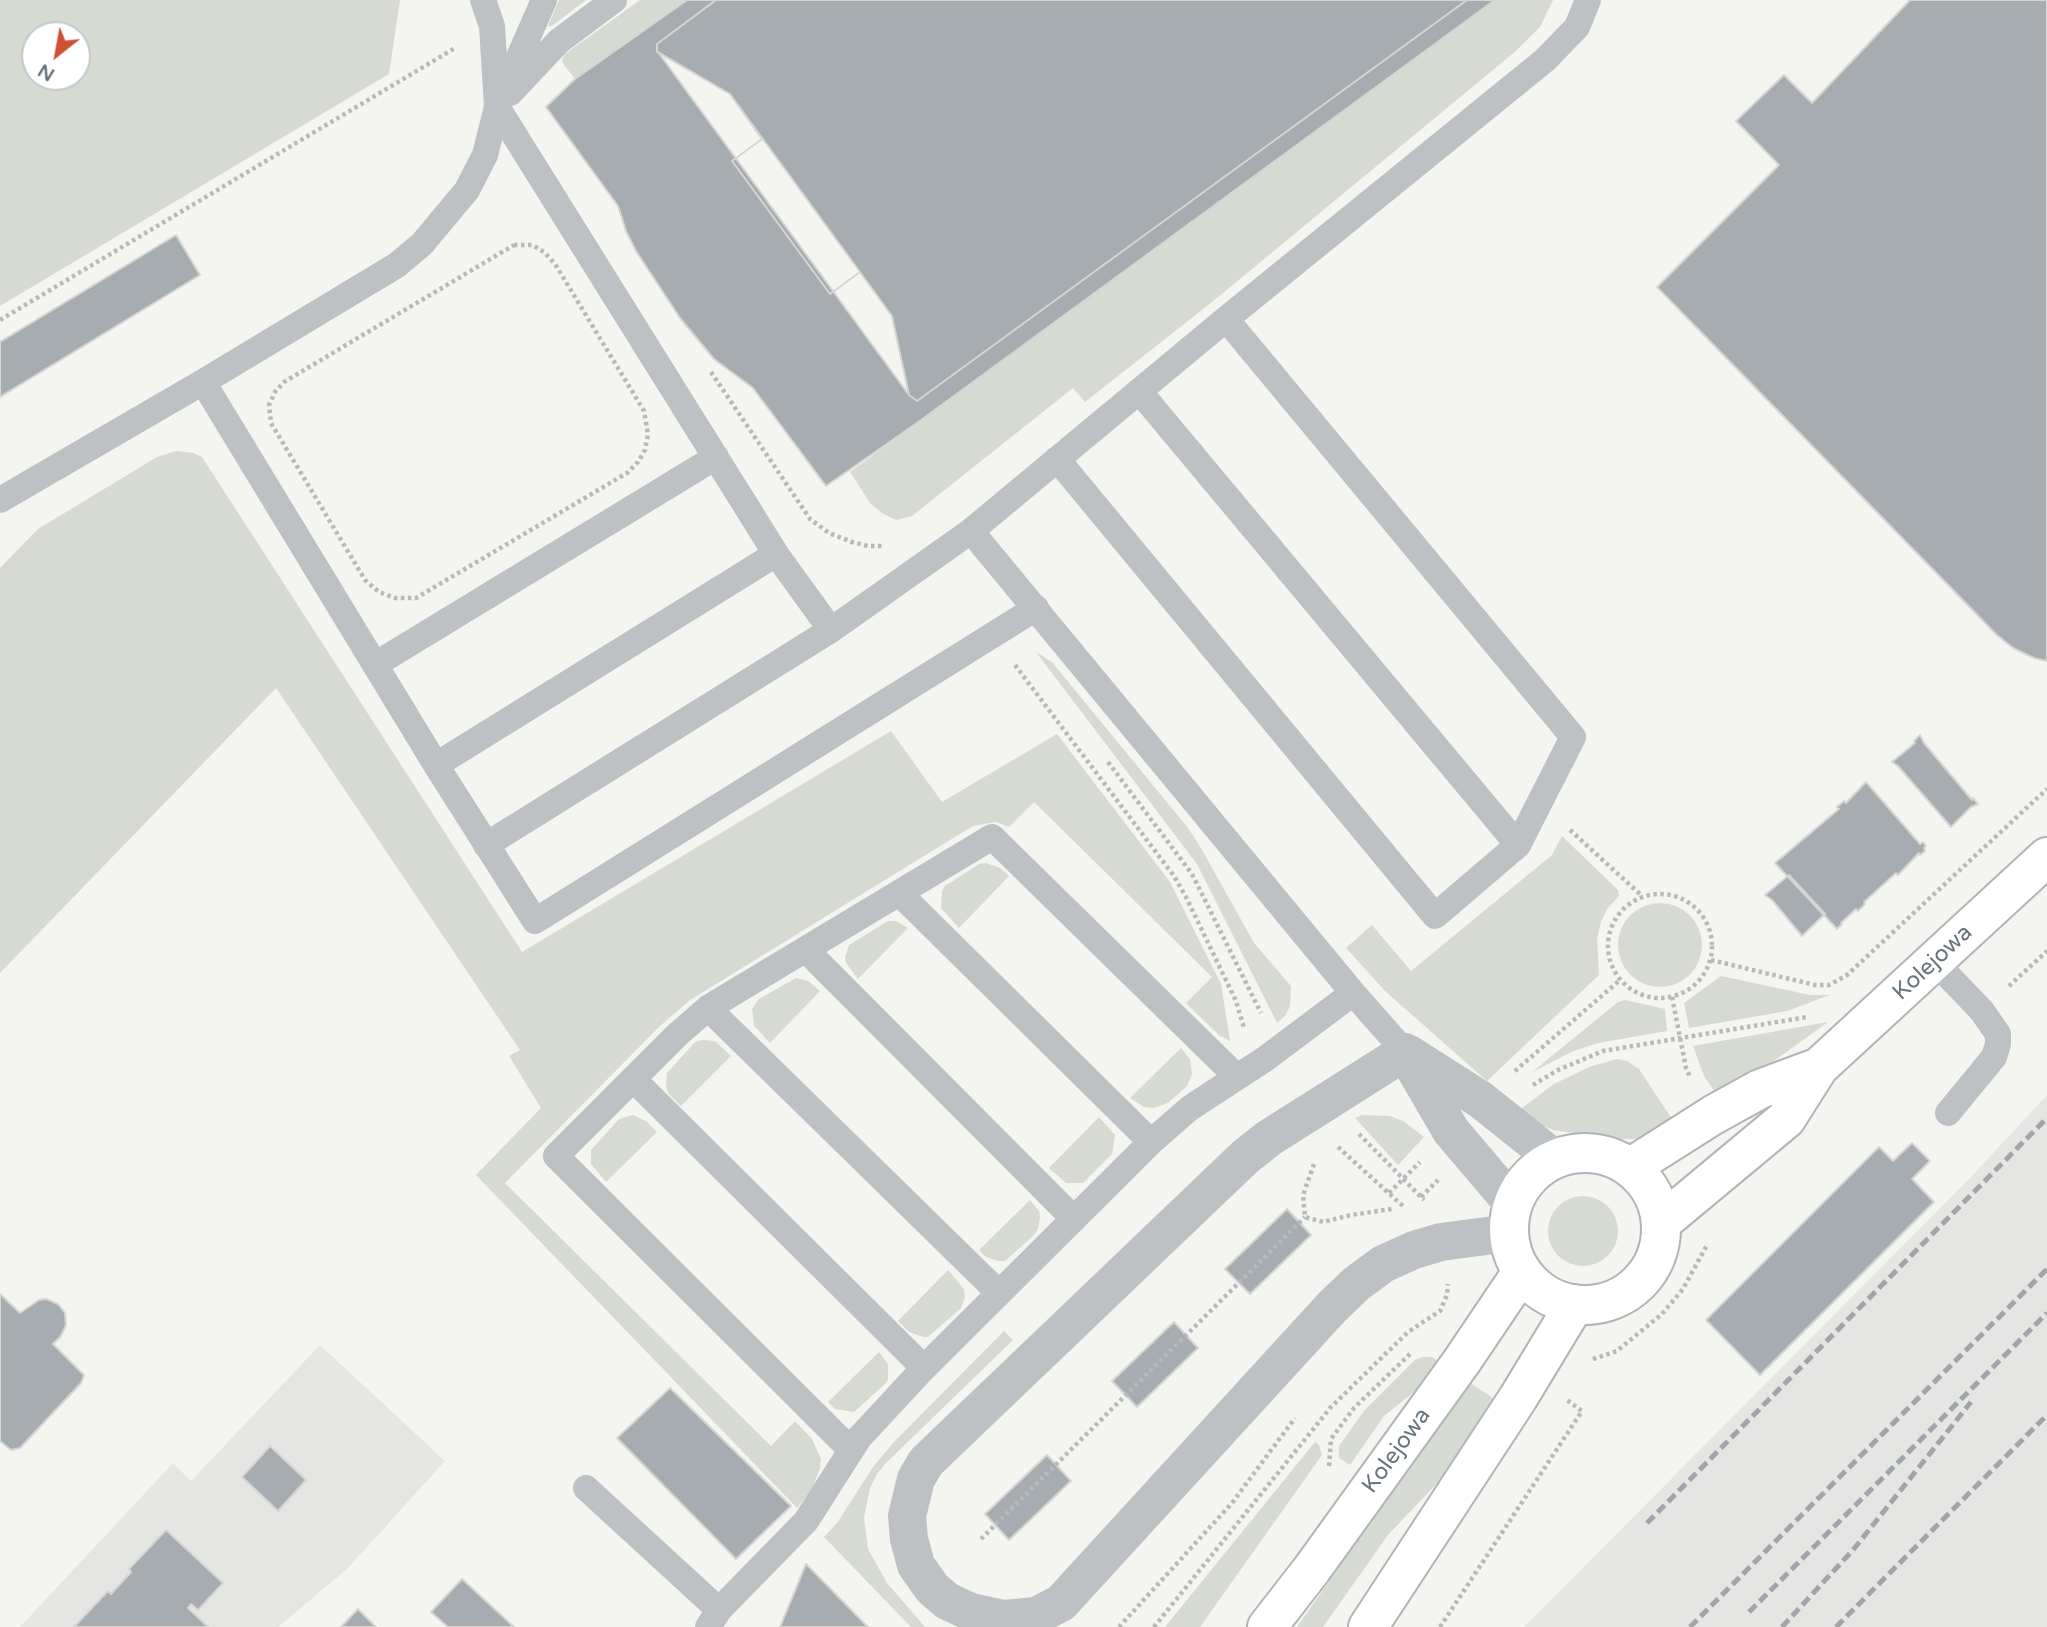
<!DOCTYPE html>
<style>
body{margin:0}
#map{position:relative;width:2047px;height:1627px;overflow:hidden;background:#f4f4f1;font-family:"Varela Round",sans-serif}
canvas{display:block}
.north{position:absolute;left:21px;top:21px;width:70px;height:70px;box-sizing:border-box;background:#fff;border:2px solid #c2c8cb;border-radius:50%;rotate:211deg;font-size:19px;font-weight:700;line-height:28px;text-align:center;color:#67757e}
.north::after{content:'';display:block;margin:auto;width:24px;height:32px;background:#ce5037;clip-path:polygon(50% 0,100% 100%,50% 72%,0 100%)}
</style>
<div id="map">
<canvas width="2047" height="1627"></canvas>
<div class="north">N</div>
</div>
<script>
const context = document.querySelector('canvas').getContext('2d');
context.lineJoin = 'round';
function fillPath(path, color) {
  context.fillStyle = color;
  context.fill(path, 'evenodd');
}
function toPath(rows) {
  const path = new Path2D();
  for (const r of rows) {
    if (r.length === 3) {
      path.moveTo(r[0] + r[2], r[1]);
      path.arc(r[0], r[1], r[2], 0, 2 * Math.PI);
      continue;
    }
    path.moveTo(r[0], r[1]);
    for (let i = 2; i < r.length; i += 2) path.lineTo(r[i], r[i + 1]);
  }
  return path;
}
function trace(path, color, width, dash) {
  context.strokeStyle = color;
  context.lineWidth = width;
  context.lineCap = dash ? 'butt' : 'round';
  context.setLineDash(dash || []);
  context.stroke(path);
}
function drawText(font, color, halo, rows, align = 'center') {
  context.font = font + ' "Varela Round",sans-serif';
  context.lineWidth = 7;
  context.setLineDash([]);
  context.textBaseline = 'middle';
  context.strokeStyle = halo;
  context.fillStyle = color;
  for (const [text, x, y, turn = 0] of rows) {
    context.save();
    context.translate(x, y);
    context.rotate((+turn || 0) * Math.PI / 180);
    context.textAlign = isNaN(turn) ? turn : align;
    if (halo) context.strokeText(text, 0, 0);
    context.fillText(text, 0, 0);
    context.restore();
  }
}
fillPath(toPath([
 [2047,1095,2047,1627,1524,1627,1970,1178],
 [320,1345,445,1461,347,1569,278,1627,20,1627,173,1463,191,1481]
]), '#e5e5e4');
fillPath(toPath([
 [0,0,400,0,389,74,0,306],
 [77,35,77,77,35,77,35,35],
 [559,0,586,0,552,26,548,26],
 [640,0,687,0,575,79,564,65,562,60,565,54],
 [1495,0,1553,0,1540,27,1516,51,1212,302,1085,402,1073,388,912,516,896,520,882,513,870,503,850,472],
 [176,451,193,453,202,457,522,952,891,731,942,802,1057,734,1170,882,1221,984,1230,1041,1220,1036,1186,1003,1212,977,1034,802,1009,827,996,822,973,826,963,832,690,1000,659,1027,505,1183,771,1446,795,1421,812,1439,821,1459,820,1468,812,1489,797,1508,476,1175,541,1108,509,1056,520,1050,276,688,0,973,0,568,38,529,157,457],
 [1036,652,1052,662,1188,828,1201,848,1254,943,1291,986,1290,1006,1285,1016,1277,1023,1197,864],
 [1562,836,1618,890,1619,896,1607,909,1601,922,1597,938,1599,975,1487,1081,1385,991,1346,948,1372,925,1411,971,1552,855],
 [986,863,1000,868,1009,876,959,928,941,908,942,891,945,886,979,864],
 [1660,945,42],
 [888,921,896,921,908,928,858,979,846,963,845,957,849,945],
 [1721,976,1810,995,1830,995,1787,1011,1689,1028,1684,1003],
 [796,978,808,981,820,991,770,1043,754,1026,752,1009,759,999],
 [1625,1000,1665,1009,1667,1031,1598,1043,1571,1052,1531,1073,1618,1002],
 [1828,1022,1771,1063,1717,1095,1704,1076,1693,1046],
 [702,1040,715,1041,731,1056,681,1106,668,1093,666,1086,667,1073,695,1042],
 [1181,1048,1190,1059,1191,1066,1192,1074,1187,1086,1168,1103,1153,1108,1144,1107,1130,1098],
 [1617,1059,1627,1061,1639,1069,1676,1125,1643,1139,1612,1139,1553,1130,1539,1124,1518,1111,1554,1084,1589,1067],
 [633,1115,646,1121,657,1132,606,1182,591,1164,591,1150,619,1119],
 [1362,1115,1390,1116,1403,1121,1424,1137,1398,1165,1355,1118],
 [1099,1117,1115,1135,1112,1154,1083,1183,1066,1183,1049,1168],
 [1583,1231,35],
 [1030,1200,1039,1211,1040,1217,1038,1229,1034,1235,1005,1261,998,1261,986,1257,979,1250],
 [948,1270,964,1289,965,1297,961,1308,928,1337,923,1337,909,1332,898,1321],
 [1004,1331,1013,1340,885,1464,877,1474,870,1488,864,1517,868,1549,887,1583,925,1627,911,1627,824,1537,837,1523,873,1467,893,1443],
 [879,1352,888,1364,888,1380,885,1384,854,1412,835,1409,828,1402],
 [1423,1357,1432,1357,1442,1364,1425,1383,1384,1416,1350,1465,1339,1458,1339,1446,1364,1411,1415,1360],
 [1469,1382,1499,1402,1458,1461,1388,1535,1323,1627,1297,1627],
 [1315,1442,1319,1445,1322,1455,1200,1627,1165,1627]
]), '#d6dad2');
const building = toPath([
 [687,0,716,0,657,44,657,52,730,94,762,139,732,161,830,294,860,272,892,316,909,395,917,401,1467,0,1495,0,917,423,826,486,753,388,714,359,680,318,636,251,626,231,618,206,546,107,575,79,687,0],
 [716,0,1467,0,917,401,909,395,892,316,860,272,830,294,732,161,762,139,730,94,657,52,657,44,716,0],
 [1910,0,2047,0,2047,661,2034,658,2013,648,1997,635,1657,287,1779,165,1736,121,1784,75,1812,103,1910,0],
 [658,52,730,94,860,272,892,316,909,395,658,52],
 [176,235,200,275,0,397,0,342,176,235],
 [1920,735,1924,743,1972,800,1973,798,1978,804,1971,807,1951,827,1898,766,1892,762,1915,743,1914,741,1920,735],
 [1866,782,1920,844,1923,842,1926,846,1924,848,1925,851,1920,855,1919,853,1898,875,1896,873,1864,902,1865,904,1858,911,1856,909,1841,923,1842,924,1837,929,1775,863,1839,809,1837,807,1844,801,1846,803,1866,782],
 [1789,875,1825,914,1802,936,1772,900,1765,895,1789,875],
 [1912,1143,1930,1161,1912,1179,1934,1202,1760,1375,1706,1320,1879,1147,1893,1161,1912,1143],
 [1287,1209,1311,1235,1250,1294,1225,1269,1287,1209],
 [0,1294,20,1313,39,1300,46,1299,58,1304,65,1313,66,1325,61,1336,53,1344,84,1375,81,1383,20,1448,11,1450,0,1441,0,1294],
 [1174,1322,1198,1348,1137,1407,1112,1381,1174,1322],
 [670,1388,791,1506,736,1559,617,1438,670,1388],
 [270,1446,306,1480,278,1511,242,1477,270,1446],
 [1047,1455,1071,1481,1009,1540,985,1514,1047,1455],
 [166,1530,223,1583,198,1610,191,1604,188,1608,208,1627,74,1627,108,1591,111,1594,131,1572,129,1569,166,1530],
 [806,1564,868,1627,780,1627,806,1564],
 [462,1579,514,1627,448,1627,431,1612,462,1579],
 [358,1609,376,1627,341,1627,358,1609]
]);
fillPath(building, '#a6acb0');
trace(building, '#d5d5d4', 2);
const secondary = toPath([
 [1585,1229,76],
 [1631,1167,1713,1115,1760,1089,1819,1067],
 [1661,1223,1786,1119,1819,1067,2047,857],
 [1267,1627,1312,1569,1462,1361,1522,1272],
 [1368,1627,1518,1398,1575,1304]
]);
trace(secondary, '#b0b5b8', 42);
trace(toPath([
 [514,245,532,245,544,252,555,264,644,411,648,434,645,450,638,462,627,473,416,598,395,598,379,592,365,580,271,423,269,405,275,392,284,382,514,245],
 [0,320,455,48],
 [711,372,810,519,829,533,852,542,868,546,883,546],
 [1015,665,1174,876,1186,897,1236,1001,1244,1028],
 [1108,762,1192,874,1261,1013],
 [1570,830,1641,895],
 [1660,946,52],
 [1711,960,1815,985,1829,985,1847,975,2047,789],
 [2009,986,2047,951],
 [1672,997,1686,1068,1690,1077],
 [1515,1071,1620,980],
 [1533,1085,1558,1070,1603,1051,1807,1017],
 [1359,1134,1424,1200],
 [1338,1147,1404,1207],
 [1314,1164,1303,1195,1305,1217,1323,1222,1351,1215,1392,1209],
 [1389,1193,1420,1162],
 [1421,1197,1438,1180],
 [1593,1359,1617,1351,1662,1314,1683,1289,1707,1245],
 [1329,1466,1331,1439,1354,1408,1411,1353],
 [981,1539,1305,1217],
 [1119,1627,1232,1503,1295,1418],
 [1154,1627,1331,1407,1408,1332,1440,1311,1447,1295,1448,1284],
 [1440,1627,1582,1411,1567,1400]
]), '#b7babc', 4.5, [3.5, 3.5]);
trace(toPath([
 [483,0,492,26,497,107,776,554,831,630],
 [510,93,559,41,614,0],
 [203,382,436,765,535,921,1036,608],
 [1139,391,1518,845],
 [1057,459,1435,916,1518,845,1573,737,1226,319],
 [0,500,203,382,397,265,422,244,467,190,485,155,497,107,544,0],
 [971,531,1353,993,1405,1052],
 [376,664,716,457],
 [436,765,776,554],
 [486,845,831,630,971,531,1226,319,1545,60,1577,27,1588,0],
 [899,893,1151,1142],
 [806,950,1074,1219],
 [1935,962,1982,1011,1998,1034,1998,1044,1994,1057,1948,1113],
 [708,1008,999,1293],
 [633,1079,924,1368],
 [851,1450,556,1156,678,1034,708,1008,992,837,1237,1077],
 [586,1488,719,1610],
 [708,1627,719,1610,806,1521,859,1438,924,1368,1151,1142,1190,1108,1265,1059,1353,993]
]), '#bec1c4', 26);
trace(toPath([
 [1405,1052,1269,1138,1245,1157,926,1462,916,1479,907,1516,909,1539,916,1565,932,1588,947,1601,971,1612,1004,1619,1036,1616,1061,1603,1332,1307,1356,1284,1383,1264,1414,1250,1441,1242,1509,1233],
 [1405,1052,1451,1131,1513,1204],
 [1409,1054,1481,1100,1555,1159]
]), '#bec1c4', 38);
trace(secondary, '#fff', 38);
trace(toPath([
 [1647,1523,2047,1118],
 [1749,1612,2047,1313],
 [1690,1627,2047,1269],
 [1782,1627,1853,1550,1971,1402],
 [1836,1627,2047,1415]
]), '#9fa5a9', 5, [10, 5]);
drawText('23px', '#67757e', '#fff', [
 ["Kolejowa",1933,963,-43],
 ["Kolejowa",1397,1451,-54]
]);
</script>
